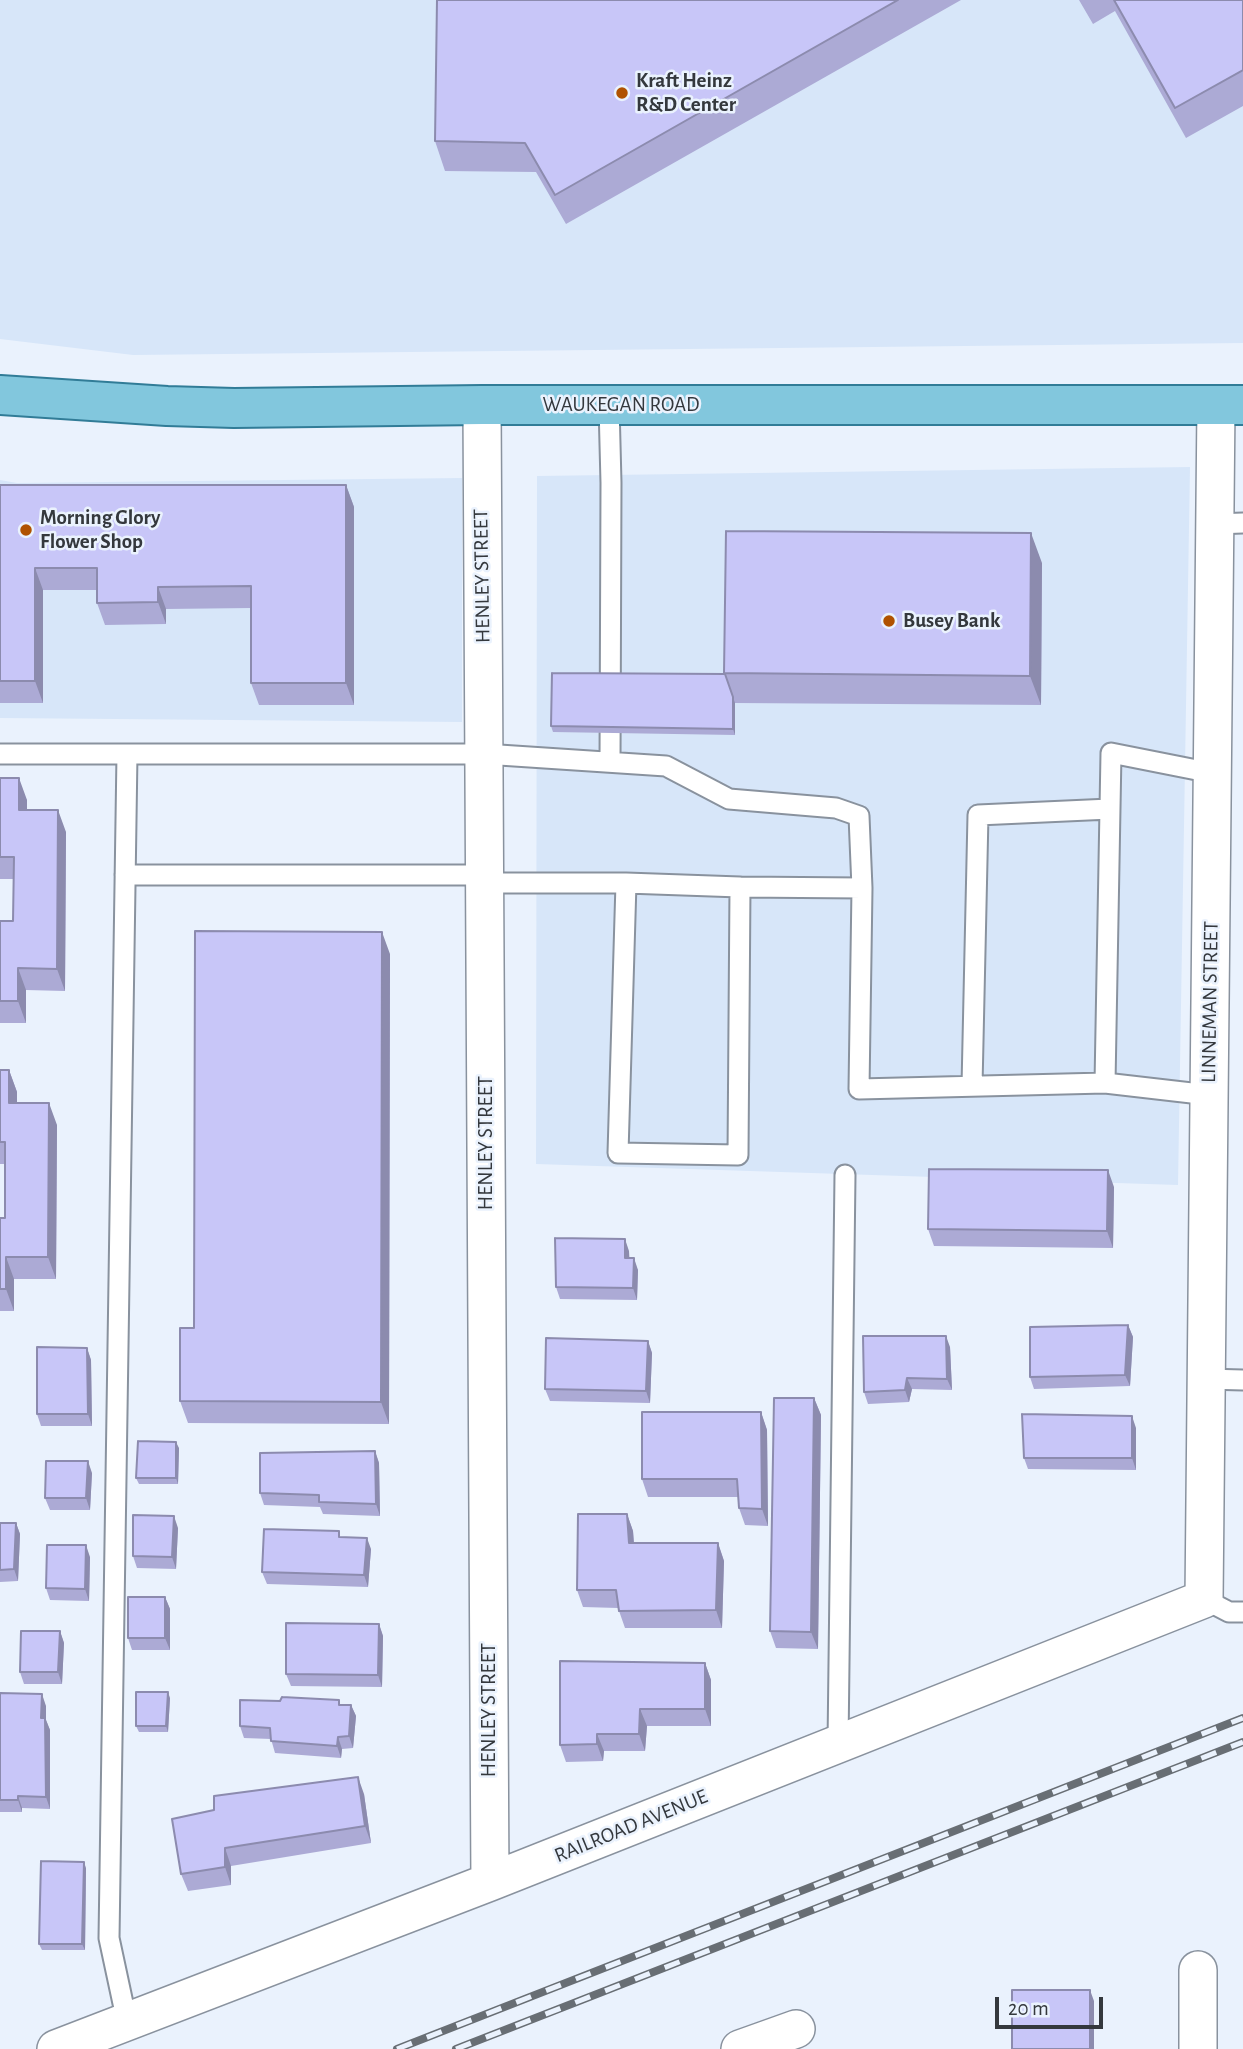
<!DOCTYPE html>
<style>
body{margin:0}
#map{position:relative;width:1243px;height:2049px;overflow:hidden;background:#eaf2fd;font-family:"Alegreya Sans",sans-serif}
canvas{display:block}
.scale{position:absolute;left:995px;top:1997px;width:108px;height:32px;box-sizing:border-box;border:4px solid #34383d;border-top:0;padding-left:9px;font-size:21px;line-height:24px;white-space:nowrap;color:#34383d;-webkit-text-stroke:5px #eaf2fd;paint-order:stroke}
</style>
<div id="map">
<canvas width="1243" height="2049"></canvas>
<div class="scale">20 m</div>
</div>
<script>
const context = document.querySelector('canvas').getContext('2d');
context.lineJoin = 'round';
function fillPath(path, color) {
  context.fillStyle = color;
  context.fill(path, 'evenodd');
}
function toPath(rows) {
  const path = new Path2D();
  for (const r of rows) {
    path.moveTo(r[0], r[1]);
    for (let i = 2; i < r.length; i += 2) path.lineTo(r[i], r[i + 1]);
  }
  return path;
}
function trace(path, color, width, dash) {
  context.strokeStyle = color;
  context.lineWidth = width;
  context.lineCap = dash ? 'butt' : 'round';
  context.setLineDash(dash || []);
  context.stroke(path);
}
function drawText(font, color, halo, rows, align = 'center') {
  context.font = font + ' "Alegreya Sans",sans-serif';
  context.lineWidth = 5;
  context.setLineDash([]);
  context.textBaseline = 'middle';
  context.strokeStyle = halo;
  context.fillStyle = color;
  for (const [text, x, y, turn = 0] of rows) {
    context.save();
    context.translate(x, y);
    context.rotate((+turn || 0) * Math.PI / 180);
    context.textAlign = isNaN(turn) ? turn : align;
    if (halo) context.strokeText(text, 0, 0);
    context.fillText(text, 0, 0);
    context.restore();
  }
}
fillPath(toPath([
 [0,0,1243,0,1243,343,133,355,0,339],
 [1190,467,1178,1185,536,1164,537,476],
 [462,478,462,722,0,718,0,480,17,483]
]), '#d7e6f9');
const service = toPath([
 [609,405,611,483,610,762],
 [1215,524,1243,523],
 [0,754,484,754,666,766,729,799,836,808,859,816,862,888],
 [125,875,484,875],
 [484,883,626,883,618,1153,738,1155,740,887,862,888,859,1089,1105,1083,1111,753,1212,773],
 [626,883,740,887],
 [1105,1083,1209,1095],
 [972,1086,978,815,1110,809],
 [1206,1379,1243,1380],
 [1204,1599,1229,1612,1243,1612],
 [838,1744,845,1175],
 [127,2022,109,1938,127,754]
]);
const minor = toPath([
 [482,405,490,1882],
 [56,2049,490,1882,1204,1599,1216,405],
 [740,2049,796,2029],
 [1198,2049,1198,1970]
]);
const primary = toPath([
 [0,395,167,406,234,408,482,405,1243,405]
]);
trace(service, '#89929e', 23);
trace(minor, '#89929e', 40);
trace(primary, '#317c97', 42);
trace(service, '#fff', 19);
trace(minor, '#fff', 37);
trace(primary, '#82c7dd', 38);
const rail = toPath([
 [397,2049,1243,1718],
 [456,2049,1243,1742]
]);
trace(rail, '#686e74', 8);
trace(rail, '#eaf2fd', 5, [16]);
fillPath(toPath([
 [437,0,961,0,566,224,536,172,445,171,435,141],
 [1079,0,1243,0,1243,106,1186,138,1115,11,1093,24],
 [0,485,346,485,354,507,354,705,259,705,251,683,251,608,166,609,166,624,105,625,97,603,97,590,43,590,43,703,0,703],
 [1042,563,1041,705,735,703,735,735,553,732,551,726,725,674],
 [0,778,27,800,27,810,66,832,65,991,26,990,26,1023,0,1023,0,921,13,921,13,879,0,879],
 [390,954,389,1424,188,1423,180,1401,194,1328],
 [0,1070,9,1070,17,1092,17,1103,57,1125,56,1279,14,1279,14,1311,0,1311,0,1218,5,1218,5,1164,0,1164],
 [1114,1187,1113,1248,934,1246,928,1229],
 [629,1251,629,1258,638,1270,637,1300,560,1299,556,1287],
 [1128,1325,1133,1337,1130,1386,1034,1389,1030,1377],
 [648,1341,652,1353,650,1403,550,1401,545,1389],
 [950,1347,952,1390,912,1389,909,1402,868,1404,864,1392],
 [87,1348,91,1360,92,1426,41,1426,37,1414],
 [814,1398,821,1415,818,1649,776,1648,770,1631],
 [761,1412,767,1430,768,1526,745,1525,739,1508,738,1497,648,1497,642,1479],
 [1136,1428,1136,1470,1028,1469,1024,1458],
 [179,1448,178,1484,139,1484,136,1478],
 [375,1451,379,1463,380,1516,323,1514,320,1507,264,1505,260,1493],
 [92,1473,90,1510,50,1510,45,1498],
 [627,1514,633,1531,634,1543,718,1543,724,1561,722,1628,625,1628,618,1608,583,1607,577,1590],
 [0,1523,16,1523,20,1534,18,1581,0,1582],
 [178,1528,176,1569,137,1568,133,1556],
 [371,1549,368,1587,267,1584,262,1572],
 [90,1557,89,1601,50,1600,46,1588],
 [165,1597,170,1609,170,1650,132,1650,128,1638],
 [379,1624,383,1636,382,1687,291,1686,286,1674],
 [60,1631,64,1643,62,1684,24,1684,20,1672],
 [705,1663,711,1680,711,1726,647,1726,645,1751,604,1751,603,1761,566,1762,560,1745],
 [0,1693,46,1706,46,1720,50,1730,50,1809,22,1808,22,1812,0,1812],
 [170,1698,168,1732,139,1732,136,1726],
 [341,1705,351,1705,356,1716,353,1748,342,1749,341,1758,275,1753,271,1739,244,1738,240,1726],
 [364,1794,371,1843,231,1866,231,1885,188,1891,181,1874,172,1819],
 [86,1868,85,1950,42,1950,39,1944]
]), '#acaad5');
fillPath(toPath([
 [346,485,354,507,354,705,346,683],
 [1031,533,1042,563,1041,705,1030,676],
 [35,568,43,590,43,703,35,681],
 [158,587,166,609,166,624,158,602],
 [733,697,735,703,735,735,733,729],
 [19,778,27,800,27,832,19,810],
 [58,810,66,832,65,991,57,969],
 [382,932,390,954,389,1424,381,1402],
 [18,968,26,990,26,1023,18,1001],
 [9,1070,17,1092,17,1125,9,1103],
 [49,1103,57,1125,56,1279,48,1257],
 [1108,1170,1114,1187,1113,1248,1107,1231],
 [625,1239,629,1251,630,1270,625,1258],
 [6,1257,14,1279,14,1311,6,1289],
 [634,1258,638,1270,637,1300,633,1288],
 [1128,1325,1133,1337,1130,1386,1125,1375],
 [946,1336,950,1347,952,1390,947,1379],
 [648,1341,652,1353,650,1403,646,1391],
 [87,1348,91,1360,92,1426,88,1414],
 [907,1378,912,1389,909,1402,905,1390],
 [814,1398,821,1415,818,1649,811,1632],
 [761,1412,767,1430,768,1526,762,1509],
 [1132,1416,1136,1428,1136,1470,1132,1458],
 [176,1442,179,1448,178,1484,176,1478],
 [375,1451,379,1463,380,1516,376,1504],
 [88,1461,92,1473,90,1510,86,1498],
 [627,1514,633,1531,635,1560,629,1543],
 [174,1516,178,1528,176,1569,172,1557],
 [16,1523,20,1534,18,1581,14,1569],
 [367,1538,371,1549,368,1587,364,1575],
 [718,1543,724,1561,722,1628,716,1610],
 [86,1545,90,1557,89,1601,85,1589],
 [165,1597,170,1609,170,1650,165,1638],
 [379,1624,383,1636,382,1687,378,1675],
 [60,1631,64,1643,62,1684,58,1672],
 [705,1663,711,1680,711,1726,705,1709],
 [168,1692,170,1698,168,1732,166,1726],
 [42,1694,46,1706,46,1720,50,1730,50,1809,46,1797,41,1718],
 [351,1705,356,1716,353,1748,349,1736],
 [640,1709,647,1726,645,1751,639,1734],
 [597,1734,604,1751,603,1761,597,1744],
 [338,1737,342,1749,341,1758,337,1746],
 [358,1777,364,1794,371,1843,365,1826],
 [18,1796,22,1808,22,1812,18,1800],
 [225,1848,231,1866,231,1885,225,1867],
 [84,1862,86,1868,85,1950,82,1944],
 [1090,1990,1094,2001,1094,2049,1090,2049]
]), '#8c8bae');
const building = toPath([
 [437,0,898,0,555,195,525,143,435,141,437,0],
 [1114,0,1243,0,1243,70,1175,108,1114,0],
 [0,485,346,485,346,683,251,683,251,586,158,587,158,602,97,603,97,568,35,568,35,681,0,681,0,485],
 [726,531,1031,533,1030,676,724,673,726,531],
 [552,673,725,674,733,697,733,729,551,726,552,673],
 [0,778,19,778,19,810,58,810,57,969,18,968,18,1001,0,1001,0,921,13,921,14,857,0,857,0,778],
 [195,931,382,932,381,1402,180,1401,180,1328,194,1328,195,931],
 [0,1070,9,1070,9,1103,49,1103,48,1257,6,1257,6,1289,0,1289,0,1218,5,1218,5,1142,0,1142,0,1070],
 [929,1169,1108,1170,1107,1231,928,1229,929,1169],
 [555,1238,625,1239,625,1258,634,1258,633,1288,556,1287,555,1238],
 [1128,1325,1125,1375,1030,1377,1030,1327,1128,1325],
 [863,1336,946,1336,947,1379,907,1378,905,1390,864,1392,863,1336],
 [546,1338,648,1341,646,1391,545,1389,546,1338],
 [37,1347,87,1348,88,1414,37,1414,37,1347],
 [774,1398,814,1398,811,1632,770,1631,774,1398],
 [642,1412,761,1412,762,1509,739,1508,737,1479,642,1479,642,1412],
 [1022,1414,1132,1416,1132,1458,1024,1458,1022,1414],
 [138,1441,176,1442,176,1478,136,1478,138,1441],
 [375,1451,376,1504,319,1502,319,1495,260,1493,260,1453,375,1451],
 [46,1461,88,1461,86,1498,45,1498,46,1461],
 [578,1514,627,1514,629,1543,718,1543,716,1610,619,1611,616,1590,577,1590,578,1514],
 [133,1515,174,1516,172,1557,133,1556,133,1515],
 [0,1523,16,1523,14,1569,0,1570,0,1523],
 [264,1529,339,1531,339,1537,367,1538,364,1575,262,1572,264,1529],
 [47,1545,86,1545,85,1589,46,1588,47,1545],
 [128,1597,165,1597,165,1638,128,1638,128,1597],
 [286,1623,379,1624,378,1675,286,1674,286,1623],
 [21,1631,60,1631,58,1672,20,1672,21,1631],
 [560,1661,705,1663,705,1709,640,1709,639,1734,597,1734,597,1744,560,1745,560,1661],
 [136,1692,168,1692,166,1726,136,1726,136,1692],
 [0,1693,42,1694,41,1718,45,1718,46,1797,18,1796,18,1800,0,1800,0,1693],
 [282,1697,339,1700,339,1705,351,1705,349,1736,338,1737,337,1746,271,1741,270,1728,240,1726,240,1700,280,1701,282,1697],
 [358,1777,365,1826,225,1848,225,1867,181,1874,172,1819,214,1810,214,1796,358,1777],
 [41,1861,84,1862,82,1944,39,1944,41,1861],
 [1012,1990,1090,1990,1090,2049,1012,2049,1012,1990]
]);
fillPath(building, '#c8c6f8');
trace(building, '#8c8bae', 2);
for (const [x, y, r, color] of [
 [622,93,7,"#b05200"],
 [26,530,7,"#b05200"],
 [889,621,7,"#b05200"]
]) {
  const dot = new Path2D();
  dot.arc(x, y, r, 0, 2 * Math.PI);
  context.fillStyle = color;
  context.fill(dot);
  trace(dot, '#eaf2fd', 2.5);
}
drawText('bold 21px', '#34383d', '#eaf2fd', [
 ["Kraft Heinz",636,81],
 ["R&D Center",636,105],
 ["Morning Glory",40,518],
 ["Flower Shop",40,542],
 ["Busey Bank",903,621]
], 'left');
drawText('21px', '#34383d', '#eaf2fd', [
 ["WAUKEGAN ROAD",621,405],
 ["HENLEY STREET",482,576,-91],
 ["LINNEMAN STREET",1210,1002,-89],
 ["HENLEY STREET",486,1143,-90],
 ["HENLEY STREET",489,1710,-90],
 ["RAILROAD AVENUE",631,1826,-22]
]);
</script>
